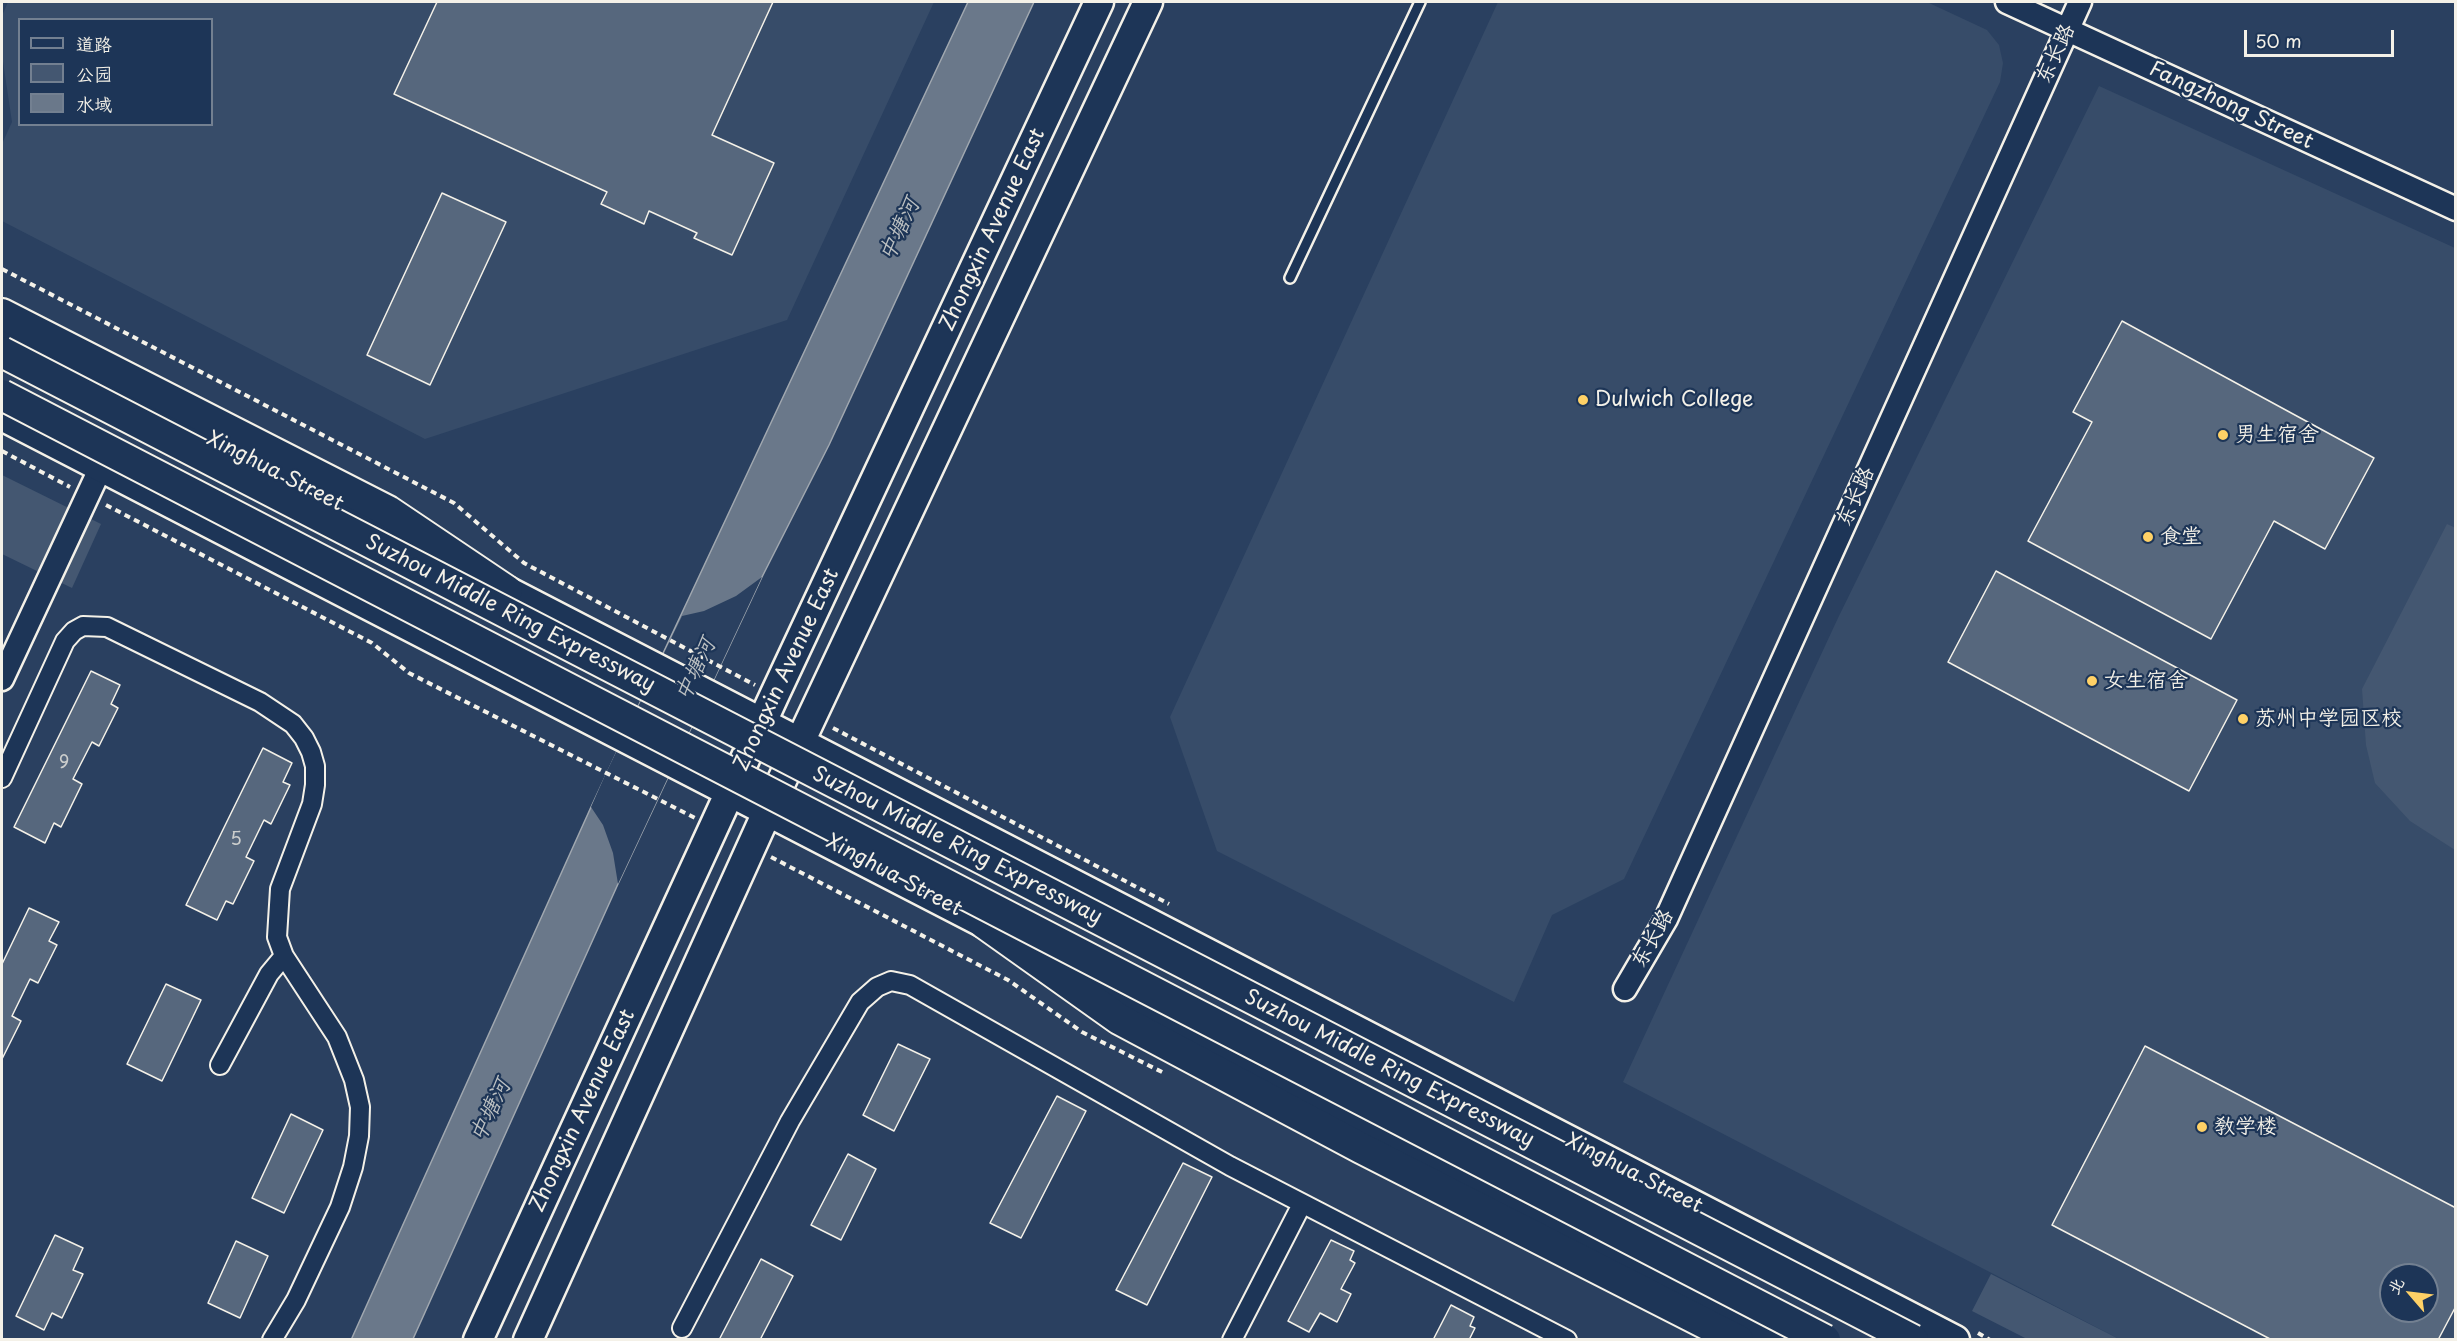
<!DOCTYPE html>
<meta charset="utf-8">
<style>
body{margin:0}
#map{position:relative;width:2457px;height:1341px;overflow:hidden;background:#2a4060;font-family:"Playpen Sans","LXGW WenKai TC",sans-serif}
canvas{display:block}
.frame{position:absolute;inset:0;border:3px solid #f4f1e8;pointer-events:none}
.legend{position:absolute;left:18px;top:18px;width:195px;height:108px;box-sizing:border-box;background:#1d3557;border:2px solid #738091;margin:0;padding:8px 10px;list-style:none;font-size:18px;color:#f4f1e8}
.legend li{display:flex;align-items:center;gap:12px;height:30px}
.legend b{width:30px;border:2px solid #738091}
.north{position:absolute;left:2379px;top:1263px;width:60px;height:60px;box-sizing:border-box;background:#1d3557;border:2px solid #738091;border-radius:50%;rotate:298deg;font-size:16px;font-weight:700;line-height:24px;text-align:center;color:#f4f1e8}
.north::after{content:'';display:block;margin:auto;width:21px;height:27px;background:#ffd166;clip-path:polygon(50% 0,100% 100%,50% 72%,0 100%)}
.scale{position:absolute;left:2244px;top:30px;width:150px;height:27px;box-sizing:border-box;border:3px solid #f4f1e8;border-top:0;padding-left:8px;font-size:18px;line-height:21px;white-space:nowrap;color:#f4f1e8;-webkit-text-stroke:4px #1d3557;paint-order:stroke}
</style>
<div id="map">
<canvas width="2457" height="1341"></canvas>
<div class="frame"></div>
<ul class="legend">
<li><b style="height:8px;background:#1d3557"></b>道路</li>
<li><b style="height:16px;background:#445771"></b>公园</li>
<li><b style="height:16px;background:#6a788a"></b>水域</li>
</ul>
<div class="north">北</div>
<div class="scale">50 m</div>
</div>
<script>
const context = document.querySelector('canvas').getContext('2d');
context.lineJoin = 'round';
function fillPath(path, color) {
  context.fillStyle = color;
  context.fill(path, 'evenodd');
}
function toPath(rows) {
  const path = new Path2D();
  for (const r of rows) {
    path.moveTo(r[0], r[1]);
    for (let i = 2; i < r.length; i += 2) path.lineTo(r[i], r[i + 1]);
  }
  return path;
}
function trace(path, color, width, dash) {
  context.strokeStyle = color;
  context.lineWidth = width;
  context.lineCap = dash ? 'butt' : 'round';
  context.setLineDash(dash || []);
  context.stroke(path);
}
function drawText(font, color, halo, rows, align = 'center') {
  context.font = font + ' "Playpen Sans","LXGW WenKai TC",sans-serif';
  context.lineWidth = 4.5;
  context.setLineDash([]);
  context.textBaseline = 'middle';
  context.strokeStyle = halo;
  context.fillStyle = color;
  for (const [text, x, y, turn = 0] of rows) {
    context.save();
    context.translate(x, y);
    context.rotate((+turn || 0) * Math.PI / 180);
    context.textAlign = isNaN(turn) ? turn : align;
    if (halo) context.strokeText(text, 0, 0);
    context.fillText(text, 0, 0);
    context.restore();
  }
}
fillPath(toPath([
 [8,2,934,2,787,320,425,439,2,221,2,144,12,122,2,55,2,16],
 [20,20,212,20,212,124,20,124],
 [1498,2,1927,2,1987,30,1999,45,2003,63,2000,82,1624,879,1552,915,1514,1002,1217,851,1170,717],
 [2099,86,2455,248,2455,1339,2119,1339,1623,1082,1838,618],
 [2391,1275,2427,1275,2427,1311,2391,1311]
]), '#374c69');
fillPath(toPath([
 [2,475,101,524,72,588,2,554],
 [2447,524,2456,528,2455,850,2410,821,2375,783,2366,745,2362,689],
 [1991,1274,2119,1339,2027,1339,1972,1311]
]), '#445771');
const water = toPath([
 [968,2,1034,2,829,445,762,577,618,884,413,1339,351,1340,591,807,968,2]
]);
fillPath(water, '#6a788a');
trace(water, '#a1a8b0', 1.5);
fillPath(toPath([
 [762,577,618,884,613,853,603,825,591,807,606,773,682,616,704,611,736,596]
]), '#2a4060');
const building = toPath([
 [437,2,773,2,712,135,774,163,732,255,694,238,697,233,649,211,644,224,601,204,607,192,394,94,437,2],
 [442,193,506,222,430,385,367,355,442,193],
 [2122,321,2374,458,2325,549,2274,521,2211,639,2028,541,2092,422,2073,412,2122,321],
 [1996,571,2237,700,2189,791,1948,662,1996,571],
 [91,671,120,685,111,704,118,708,99,746,92,742,73,779,82,784,61,827,54,823,45,843,14,827,91,671],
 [263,748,292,763,283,782,290,785,271,824,264,820,246,857,254,861,233,904,226,901,217,920,186,905,263,748],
 [29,908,59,922,49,941,57,945,38,983,30,979,12,1016,21,1021,2,1059,2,964,29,908],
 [166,984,201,1000,162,1081,127,1064,166,984],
 [898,1044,930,1059,894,1131,863,1115,898,1044],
 [2145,1046,2456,1208,2456,1306,2438,1340,2272,1340,2052,1225,2145,1046],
 [2391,1275,2427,1275,2427,1311,2391,1311,2391,1275],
 [1057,1096,1086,1111,1021,1238,990,1223,1057,1096],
 [291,1114,323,1130,284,1213,252,1198,291,1114],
 [848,1154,876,1169,841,1240,811,1225,848,1154],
 [1183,1163,1212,1177,1147,1305,1116,1290,1183,1163],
 [55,1235,83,1248,73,1270,83,1274,62,1318,52,1313,44,1330,16,1316,55,1235],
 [1331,1240,1354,1251,1350,1260,1355,1263,1341,1289,1351,1294,1337,1322,1320,1313,1309,1332,1288,1321,1331,1240],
 [236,1241,268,1256,240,1318,208,1303,236,1241],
 [761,1259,793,1276,760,1340,719,1340,761,1259],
 [1451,1305,1474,1317,1470,1326,1475,1328,1469,1340,1433,1340,1451,1305]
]);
fillPath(building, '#56677d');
trace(building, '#f4f1e8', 1.5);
const service = toPath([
 [1290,278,1420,2]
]);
const minor = toPath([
 [2,778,65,641,74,631,83,626,107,627,260,702,293,724,304,738,311,752,315,766,315,785,312,804,280,889,277,937,284,956,337,1037,354,1080,360,1107,359,1136,353,1167,340,1207,296,1300,272,1340],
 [220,1065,269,974,284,956],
 [682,1328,790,1121,860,1002,877,987,891,981,910,985,1230,1166,1567,1340],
 [1232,1340,1302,1204]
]);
const tertiary = toPath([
 [2007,2,2456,209],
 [2,679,101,467],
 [1625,989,1666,919,2080,2]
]);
const primary = toPath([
 [2,331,428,551],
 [2,416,1005,934],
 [486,580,1955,1340],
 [1046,955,1785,1340],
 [478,1340,774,696,1099,2],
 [528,1340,768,810,1148,2]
]);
const trunk = toPath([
 [2,314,388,511,507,591],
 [984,923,1119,1019,1361,1148,1738,1340]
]);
trace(service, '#f4f1e8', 14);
trace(minor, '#f4f1e8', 22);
trace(tertiary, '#f4f1e8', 27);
trace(primary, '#f4f1e8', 33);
trace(trunk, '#f4f1e8', 34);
trace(toPath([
 [2,269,454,503,524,563,755,685],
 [2,451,70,487],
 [106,505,372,643,409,673,695,818],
 [833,728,1169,904],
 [771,857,1008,980,1082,1032,1166,1074],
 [1978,1333,1990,1340]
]), '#f4f1e8', 4, [6, 4.5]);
trace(service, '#1d3557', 9);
trace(minor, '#1d3557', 18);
trace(tertiary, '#1d3557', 22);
trace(primary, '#1d3557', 28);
trace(trunk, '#1d3557', 30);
const trunkBridge = toPath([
 [2,352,1913,1340],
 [2,395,1825,1340]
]);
trace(trunkBridge, '#f4f1e8', 34, []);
trace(trunkBridge, '#1d3557', 30);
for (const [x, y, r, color] of [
 [1583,400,6,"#ffd166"],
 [2223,435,6,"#ffd166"],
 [2148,537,6,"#ffd166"],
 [2092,681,6,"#ffd166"],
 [2243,719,6,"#ffd166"],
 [2202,1127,6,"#ffd166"]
]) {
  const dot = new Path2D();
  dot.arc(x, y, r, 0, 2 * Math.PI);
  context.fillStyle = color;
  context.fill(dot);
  trace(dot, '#1d3557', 2);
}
drawText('18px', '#cccecd', null, [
 ["9",64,763],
 ["5",236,840]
]);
drawText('21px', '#f4f1e8', '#1d3557', [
 ["东长路",2056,54,-65],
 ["Fangzhong Street",2231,106,25],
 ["Zhongxin Avenue East",993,230,-65],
 ["Xinghua Street",275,472,27],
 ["东长路",1856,497,-66],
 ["Suzhou Middle Ring Expressway",510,614,27],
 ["Zhongxin Avenue East",787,670,-65],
 ["Suzhou Middle Ring Expressway",957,846,27],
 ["Xinghua Street",894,876,28],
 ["东长路",1653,939,-61],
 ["Suzhou Middle Ring Expressway",1389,1069,27],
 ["Zhongxin Avenue East",583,1111,-65],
 ["Xinghua Street",1634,1174,27]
]);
drawText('21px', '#f4f1e8', '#1d3557', [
 ["Dulwich College",1595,400],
 ["男生宿舍",2235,435],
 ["食堂",2160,537],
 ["女生宿舍",2104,681],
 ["苏州中学园区校",2255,719],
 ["教学楼",2214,1127]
], 'left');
drawText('italic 22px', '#bdc1c2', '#1d3557', [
 ["中塘河",900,230,-65],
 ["中塘河",696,670,-65],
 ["中塘河",491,1111,-65]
]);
</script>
